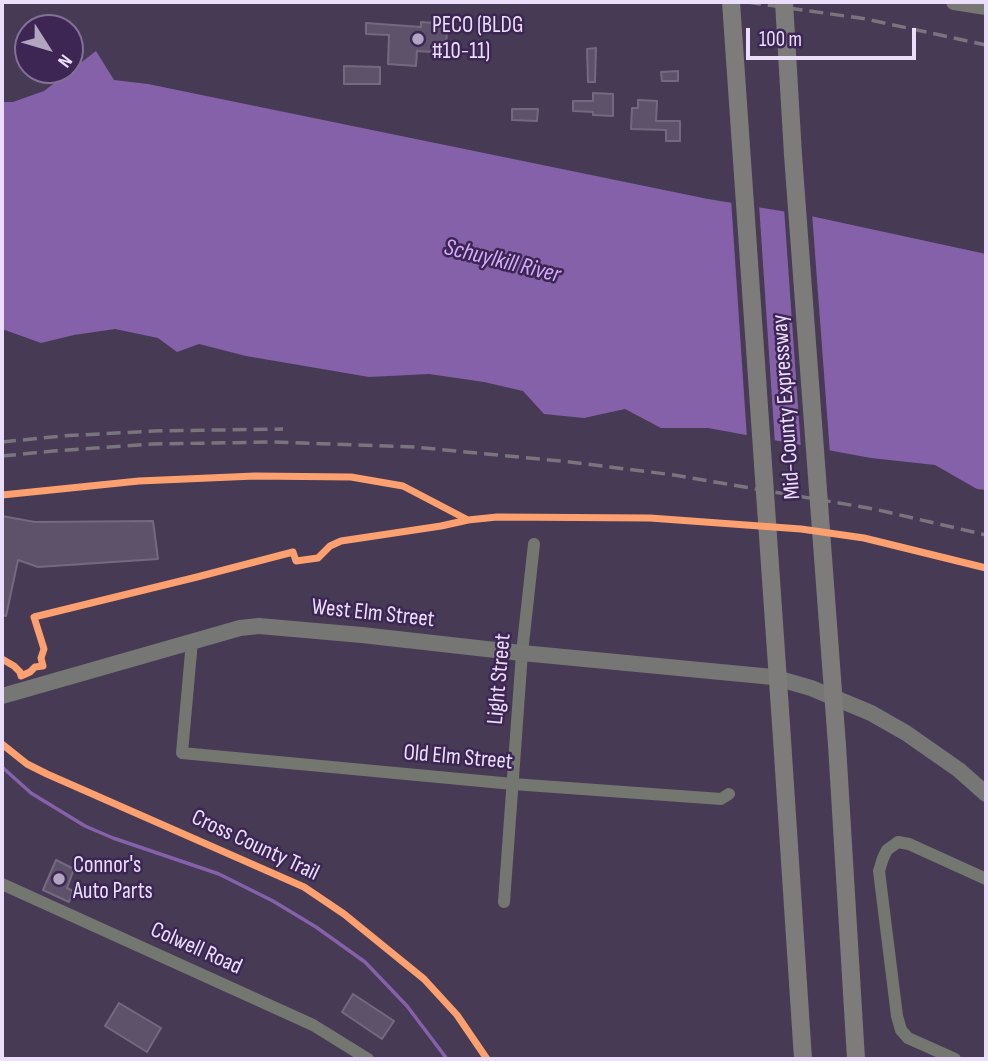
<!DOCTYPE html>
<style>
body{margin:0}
#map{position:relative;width:988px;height:1061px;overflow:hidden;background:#473a54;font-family:"Sofia Sans Condensed",sans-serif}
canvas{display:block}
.frame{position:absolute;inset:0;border:4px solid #ebdefb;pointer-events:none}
.north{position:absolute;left:14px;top:14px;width:70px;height:70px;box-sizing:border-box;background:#3d2653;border:2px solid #837096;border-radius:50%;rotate:127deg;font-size:19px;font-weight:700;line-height:28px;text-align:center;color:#ebdefb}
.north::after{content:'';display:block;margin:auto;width:24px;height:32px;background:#b2a5c1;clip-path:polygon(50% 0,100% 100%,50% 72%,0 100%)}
.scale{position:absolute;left:746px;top:28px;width:170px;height:32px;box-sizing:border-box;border:4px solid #ebdefb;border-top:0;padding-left:9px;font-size:21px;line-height:24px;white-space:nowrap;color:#ebdefb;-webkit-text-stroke:5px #3d2653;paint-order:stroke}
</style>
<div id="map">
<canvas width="988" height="1061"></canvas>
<div class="frame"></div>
<div class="north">N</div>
<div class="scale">100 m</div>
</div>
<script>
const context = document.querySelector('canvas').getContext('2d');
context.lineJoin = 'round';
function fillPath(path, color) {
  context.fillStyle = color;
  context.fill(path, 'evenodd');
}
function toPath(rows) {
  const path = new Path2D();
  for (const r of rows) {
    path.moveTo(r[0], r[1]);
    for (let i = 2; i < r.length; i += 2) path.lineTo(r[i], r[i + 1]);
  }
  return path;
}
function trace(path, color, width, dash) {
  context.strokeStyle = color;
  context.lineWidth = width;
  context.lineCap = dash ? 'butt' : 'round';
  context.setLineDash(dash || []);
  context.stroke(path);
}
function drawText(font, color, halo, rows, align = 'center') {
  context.font = font + ' "Sofia Sans Condensed",sans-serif';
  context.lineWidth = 5;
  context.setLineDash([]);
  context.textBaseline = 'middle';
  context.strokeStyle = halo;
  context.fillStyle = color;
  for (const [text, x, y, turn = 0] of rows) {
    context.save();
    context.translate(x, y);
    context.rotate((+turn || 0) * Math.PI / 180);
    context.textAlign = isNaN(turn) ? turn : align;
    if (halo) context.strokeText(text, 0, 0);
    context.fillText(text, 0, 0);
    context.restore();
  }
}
fillPath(toPath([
 [96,51,114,80,148,84,708,199,806,215,986,254,986,490,977,489,935,465,871,458,708,428,661,428,625,409,584,418,544,414,523,391,484,382,429,374,369,377,246,356,199,344,177,352,158,338,115,329,74,335,41,343,2,329,2,102,13,102,44,91]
]), '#8561a9');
fillPath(toPath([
 [731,199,759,204,775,444,747,439],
 [784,208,812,213,830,454,801,449]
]), '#473a54');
trace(toPath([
 [2,767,31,793,85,826,113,838,219,874,273,901,316,927,365,962,407,1006,447,1059]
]), '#8561a9', 3.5);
const building = toPath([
 [421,22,447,24,446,53,417,51,416,66,388,64,389,35,366,34,366,23,421,27,421,22],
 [596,48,595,82,588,82,587,49,596,48],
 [344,66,380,67,380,84,344,84,344,66],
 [678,71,678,81,662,81,661,72,678,71],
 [593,93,613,94,613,116,593,115,593,112,573,111,573,101,593,101,593,93],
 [638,100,657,101,656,121,680,121,680,141,666,141,666,130,631,129,632,108,638,108,638,100],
 [512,109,538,109,537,121,512,120,512,109],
 [2,516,35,522,153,521,158,559,38,567,18,560,6,616,2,615,2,516],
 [56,860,74,869,67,888,73,891,69,902,43,890,56,860],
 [353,994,394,1021,382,1039,342,1012,353,994],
 [119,1003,161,1028,147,1052,105,1026,119,1003]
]);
fillPath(building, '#5e516a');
trace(building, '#74697f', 2);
trace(toPath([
 [192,641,182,753,513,784,721,799,729,794],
 [2,884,313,1025,368,1059],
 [504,902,522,653,534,544],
 [955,1059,908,1038,901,1030,897,1016,879,871,883,858,887,850,898,842,909,844,986,879]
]), '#747670', 12);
trace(toPath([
 [954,2,986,7],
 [2,696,240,628,259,626,362,635,522,653,773,677,811,688,871,713,906,733,959,770,986,794]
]), '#767675', 16);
trace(toPath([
 [781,724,803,1059],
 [837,745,856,1059]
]), '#7d7c7a', 18);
trace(toPath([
 [747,2,866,19,986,45],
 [2,442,62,436,154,431,283,429],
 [2,456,53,451,153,444,273,442,414,447,570,462,674,475,874,509,986,535]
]), '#79757d', 3.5, [14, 7]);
trace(toPath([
 [731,2,781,724],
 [784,2,793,155,837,745]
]), '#7d7c7a', 18);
trace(toPath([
 [2,495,139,481,255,476,351,477,403,486,468,520],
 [2,659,14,666,20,672,21,676,30,672,35,667,43,666,41,658,44,649,34,617,197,577,293,552,296,561,318,558,330,546,341,541,441,526,468,520,497,517,650,518,801,529,864,538,986,568],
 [2,744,27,764,47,774,304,887,344,914,424,979,457,1015,487,1059]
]), '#fca06f', 7);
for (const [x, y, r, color] of [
 [418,39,7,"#b2a5c1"],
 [59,879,7,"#b2a5c1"]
]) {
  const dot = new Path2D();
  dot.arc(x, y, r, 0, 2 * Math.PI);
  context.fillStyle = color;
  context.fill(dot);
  trace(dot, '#3d2653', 2.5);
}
drawText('23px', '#ebdefb', '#3d2653', [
 ["PECO (BLDG",432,26],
 ["#10-11)",432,52],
 ["Connor's",73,866],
 ["Auto Parts",73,892]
], 'left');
drawText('23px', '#ebdefb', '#3d2653', [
 ["Mid-County Expressway",787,407,-94],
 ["West Elm Street",373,614,6],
 ["Light Street",500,679,-85],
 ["Old Elm Street",458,758,5],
 ["Cross County Trail",255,846,25],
 ["Colwell Road",196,949,24]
]);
drawText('italic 24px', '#d4acfe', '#3d2653', [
 ["Schuylkill River",502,262,14]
]);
</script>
